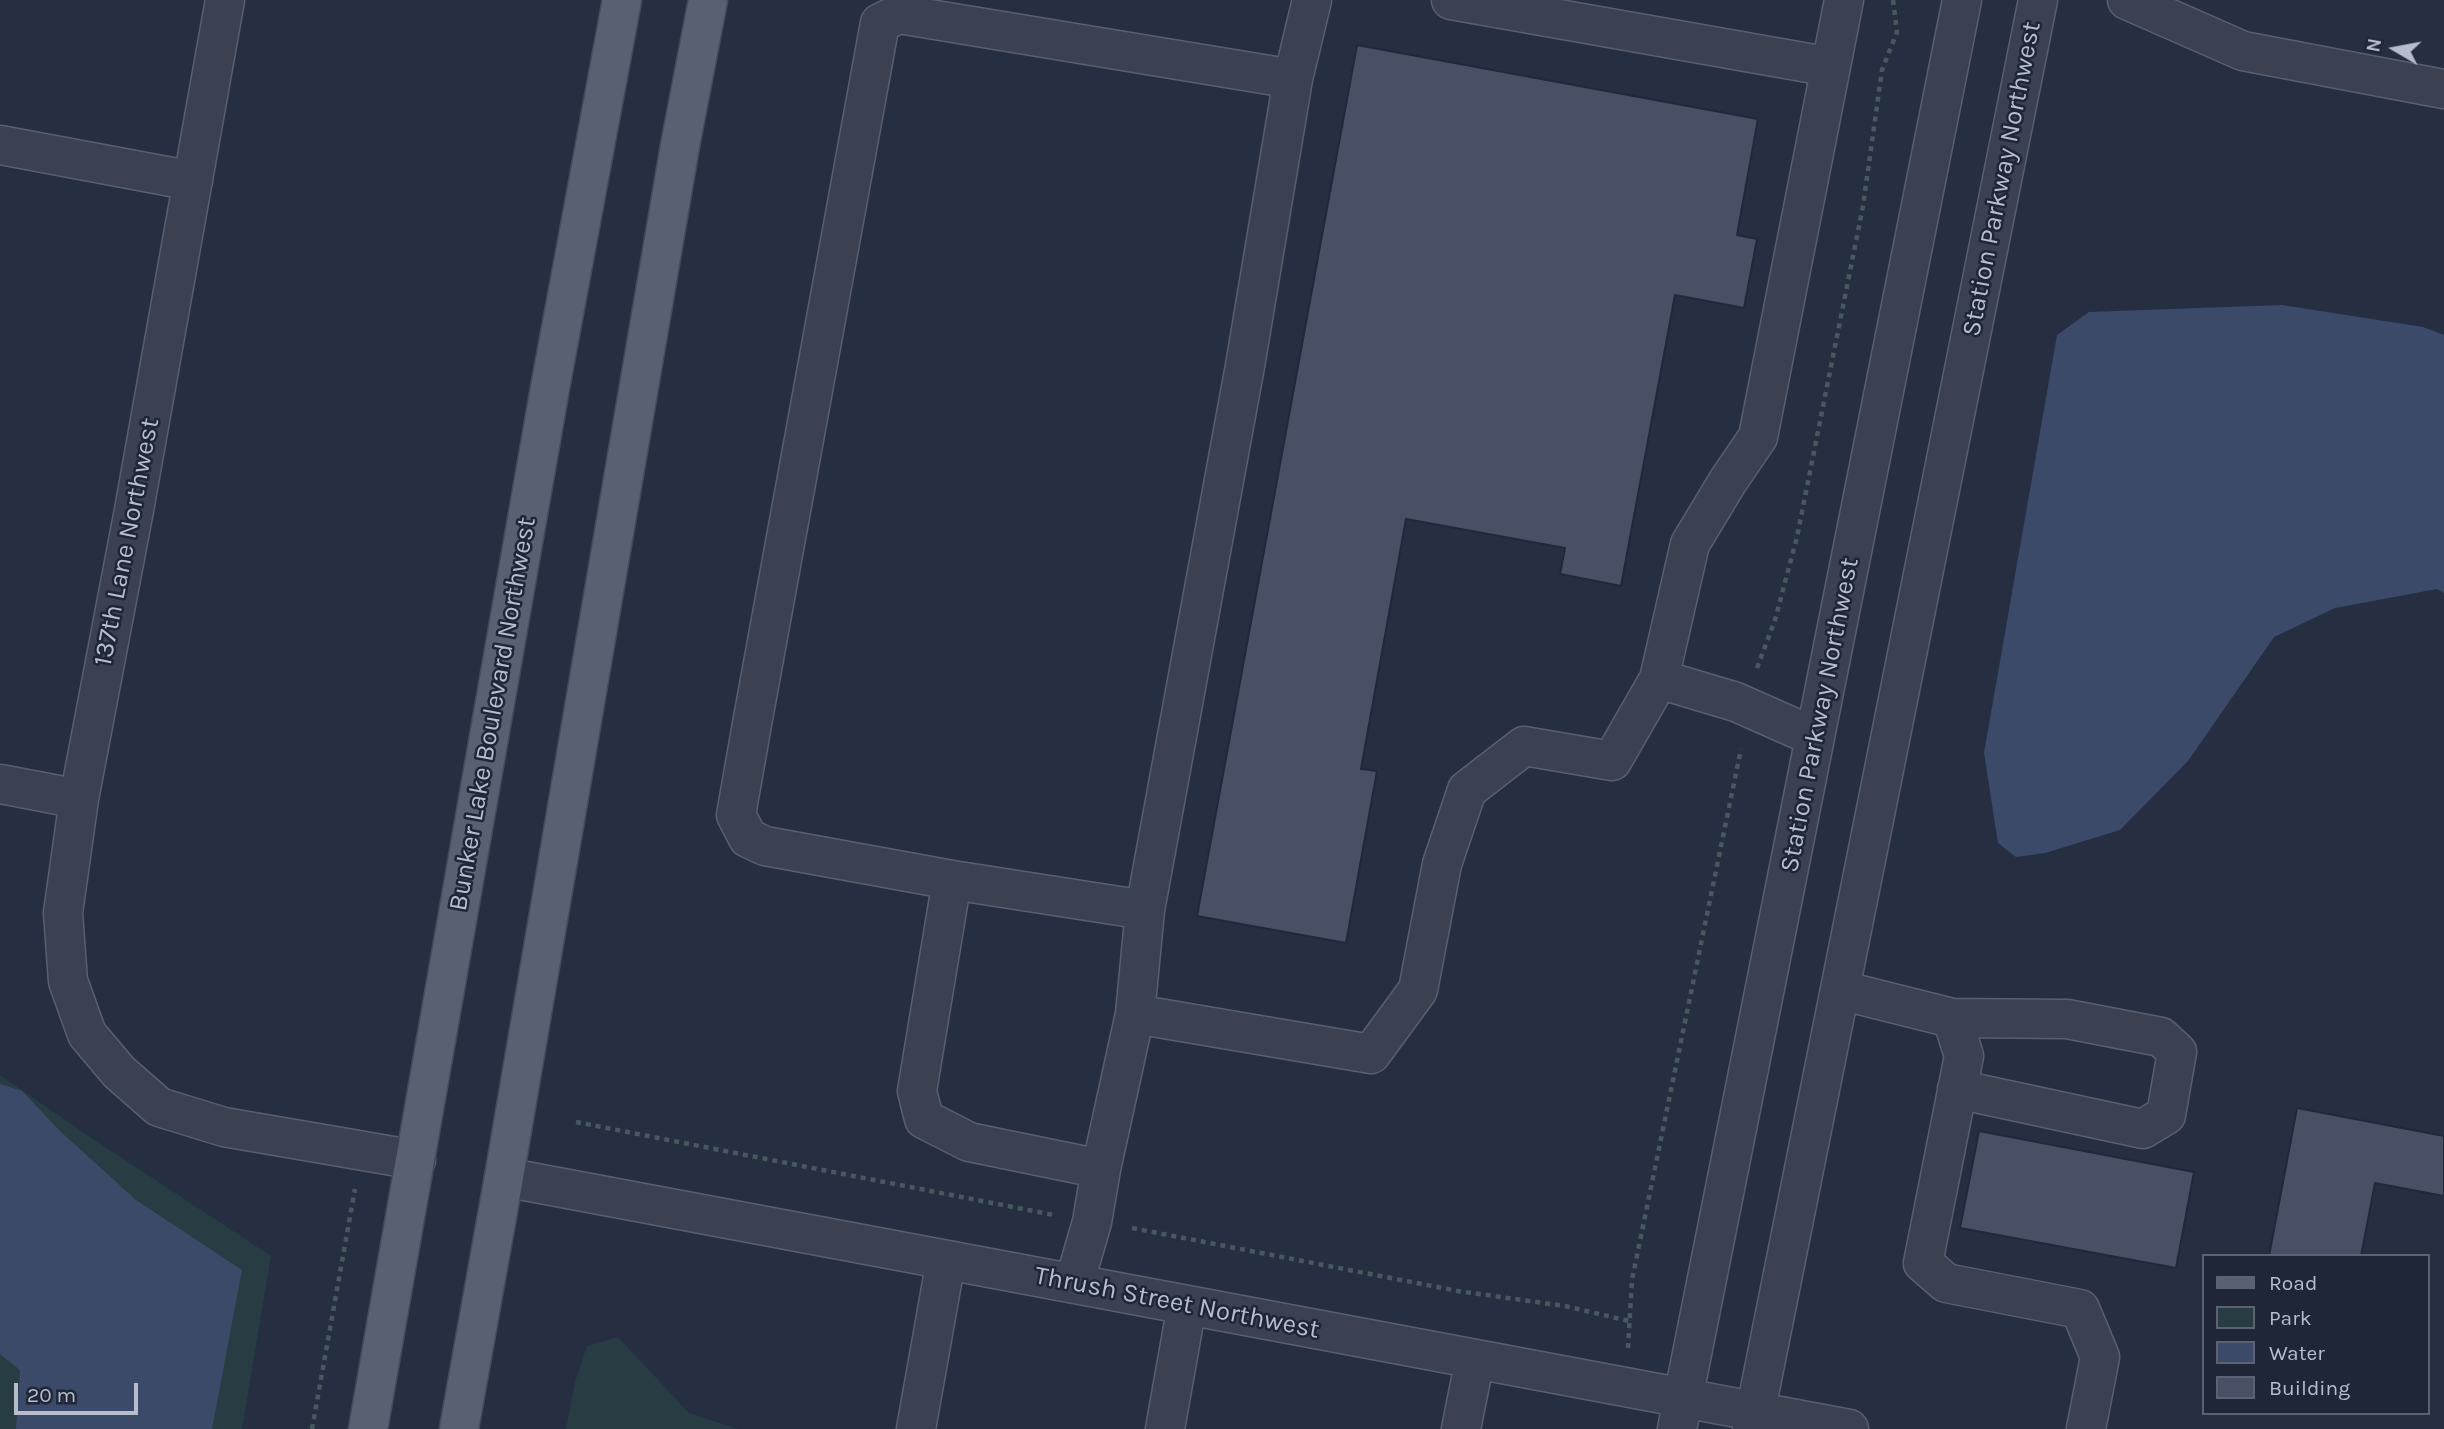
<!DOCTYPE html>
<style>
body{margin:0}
#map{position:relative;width:2444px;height:1429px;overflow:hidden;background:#262f42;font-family:Karla,sans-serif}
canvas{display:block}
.legend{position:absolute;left:2202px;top:1254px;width:228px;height:161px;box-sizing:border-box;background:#1f2637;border:2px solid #5c6272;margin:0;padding:9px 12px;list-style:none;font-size:21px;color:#b8bdcb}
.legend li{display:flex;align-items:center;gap:14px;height:35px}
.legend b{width:35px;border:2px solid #5c6272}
.north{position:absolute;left:2360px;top:14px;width:70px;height:70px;-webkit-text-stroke:5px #1f2637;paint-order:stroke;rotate:280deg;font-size:19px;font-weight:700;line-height:28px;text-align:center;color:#b8bdcb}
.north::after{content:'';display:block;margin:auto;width:24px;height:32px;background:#b8bdcb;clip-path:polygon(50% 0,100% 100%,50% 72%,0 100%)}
.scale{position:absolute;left:14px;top:1383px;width:124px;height:32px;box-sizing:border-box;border:4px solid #b8bdcb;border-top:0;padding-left:9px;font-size:21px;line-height:24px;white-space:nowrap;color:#b8bdcb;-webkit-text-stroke:5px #1f2637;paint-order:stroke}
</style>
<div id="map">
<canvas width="2444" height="1429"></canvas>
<ul class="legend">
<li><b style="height:9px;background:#596071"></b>Road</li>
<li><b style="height:19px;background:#283c43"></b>Park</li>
<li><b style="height:19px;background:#3c4a6a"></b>Water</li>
<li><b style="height:19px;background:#485066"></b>Building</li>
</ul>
<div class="north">N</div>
<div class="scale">20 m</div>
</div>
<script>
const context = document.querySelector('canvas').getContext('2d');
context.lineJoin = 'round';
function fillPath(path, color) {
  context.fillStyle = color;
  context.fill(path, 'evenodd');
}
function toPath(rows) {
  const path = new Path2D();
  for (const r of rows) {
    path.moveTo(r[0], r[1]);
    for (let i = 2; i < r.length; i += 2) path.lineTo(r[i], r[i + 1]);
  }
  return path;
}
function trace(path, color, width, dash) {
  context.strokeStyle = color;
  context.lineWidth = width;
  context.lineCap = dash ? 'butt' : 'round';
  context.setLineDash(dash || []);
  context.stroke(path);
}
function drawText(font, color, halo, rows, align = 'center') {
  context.font = font + ' Karla,sans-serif';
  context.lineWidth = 5;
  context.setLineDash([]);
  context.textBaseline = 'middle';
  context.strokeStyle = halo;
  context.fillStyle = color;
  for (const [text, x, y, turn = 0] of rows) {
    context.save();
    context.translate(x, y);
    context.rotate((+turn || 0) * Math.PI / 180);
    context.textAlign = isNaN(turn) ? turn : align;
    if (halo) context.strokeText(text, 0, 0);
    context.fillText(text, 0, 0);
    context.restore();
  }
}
fillPath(toPath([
 [0,1075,87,1135,271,1256,242,1429,0,1429],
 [618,1337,689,1413,738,1429,566,1429,575,1382,587,1346]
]), '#283c43');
fillPath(toPath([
 [2282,305,2423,327,2444,335,2444,593,2437,589,2335,608,2274,637,2188,761,2120,830,2045,853,2016,857,1998,843,1984,753,2057,335,2089,312],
 [0,1084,22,1091,61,1132,136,1200,242,1270,212,1429,16,1429,20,1370,0,1354]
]), '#3c4a6a');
const building = toPath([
 [1357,45,1758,119,1737,235,1757,239,1744,308,1675,295,1621,586,1560,574,1565,548,1406,519,1361,769,1377,771,1346,943,1197,916,1357,45],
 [2297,1108,2444,1136,2444,1196,2375,1183,2361,1256,2269,1256,2297,1108],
 [1979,1131,2194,1172,2176,1268,1960,1228,1979,1131]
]);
fillPath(building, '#485066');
trace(building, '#212839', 2);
const minor = toPath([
 [225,0,134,510,79,799,63,913,68,981,87,1034,119,1072,159,1107,224,1127,416,1160],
 [1451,0,1831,67],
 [2127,0,2243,51,2444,89],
 [0,145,193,181],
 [1659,679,1690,544,1728,481,1758,437,1844,0],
 [0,784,79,799],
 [952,880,1145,910],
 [1840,990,1952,1018,1964,1056,1923,1263,1946,1283,2080,1309,2100,1357,2086,1429],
 [1135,1014,1371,1054,1418,990,1442,864,1467,790,1524,746,1612,761,1659,679,1736,702,1815,737],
 [1952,1018,2067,1019,2161,1037,2177,1052,2166,1115,2143,1129,1957,1089],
 [1101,1169,969,1142,924,1119,917,1091,952,880,765,846,748,838,736,815,752,724,880,23,899,14,1293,79],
 [504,1177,1849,1429],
 [1074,1284,1092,1222,1101,1169,1135,1014,1145,910,1245,366,1293,79,1312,0],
 [916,1429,946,1260],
 [1165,1429,1187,1305],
 [1461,1429,1475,1359],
 [1677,1429,1962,0],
 [1752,1429,2038,0]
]);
const major = toPath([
 [368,1429,550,388,622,0],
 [459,1429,504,1177,680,146,708,0]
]);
trace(minor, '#595f6f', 41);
trace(major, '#444a5b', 41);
trace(toPath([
 [1757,668,1775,620,1797,537,1863,206,1882,70,1897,32,1893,0],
 [576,1122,1054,1215],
 [1132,1228,1458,1291,1565,1306,1629,1321],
 [1628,1348,1632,1280,1741,749],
 [312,1429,355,1189]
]), '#47595f', 4.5, [5, 5]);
trace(minor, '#3b4151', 38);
trace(major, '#596071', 38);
drawText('26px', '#b8bdcb', '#1f2637', [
 ["Station Parkway Northwest",2002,179,-79],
 ["137th Lane Northwest",127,542,-79],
 ["Bunker Lake Boulevard Northwest",493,714,-80],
 ["Station Parkway Northwest",1820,715,-79],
 ["Thrush Street Northwest",1177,1303,11]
]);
</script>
